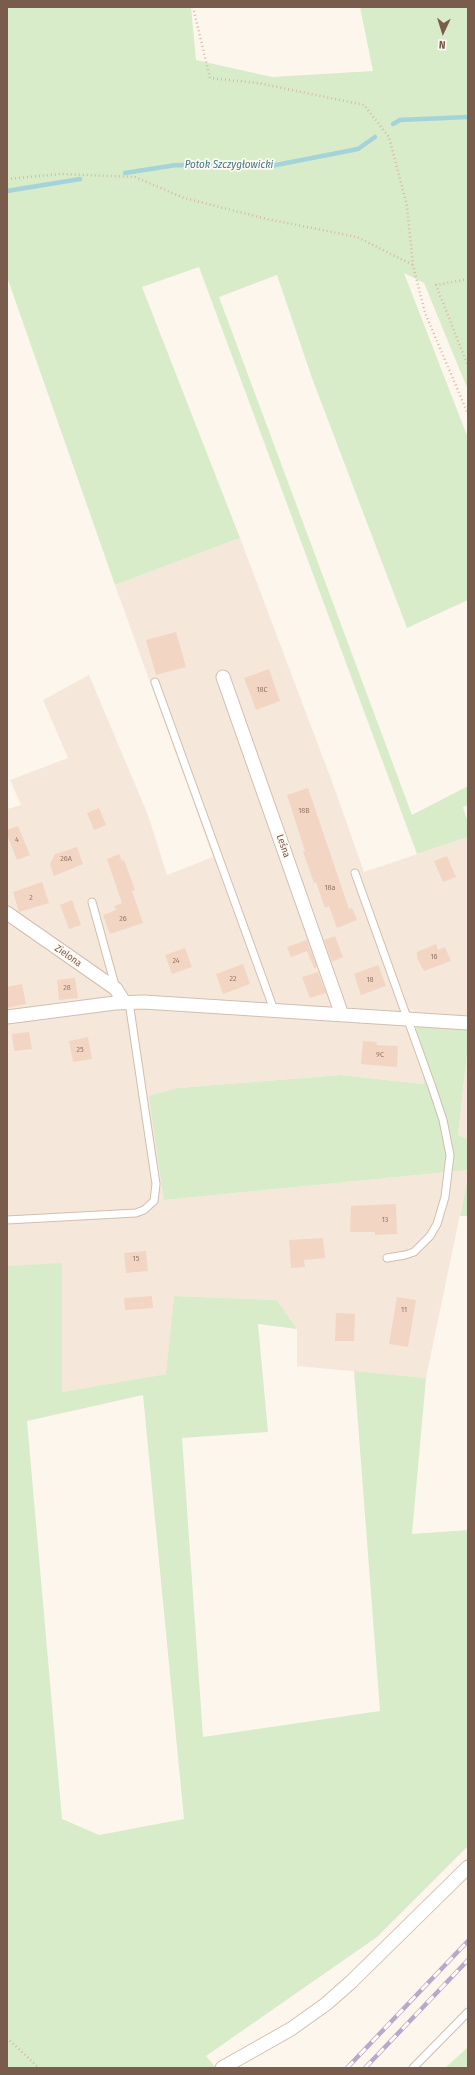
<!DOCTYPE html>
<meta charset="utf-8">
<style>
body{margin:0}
#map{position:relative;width:475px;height:2075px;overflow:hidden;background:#fdf6ec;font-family:"Fira Sans Condensed",sans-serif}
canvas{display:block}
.frame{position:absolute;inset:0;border:8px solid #7a5c4d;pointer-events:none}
.north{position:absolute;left:423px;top:12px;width:40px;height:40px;-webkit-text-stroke:3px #fffaf3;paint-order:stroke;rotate:184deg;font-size:11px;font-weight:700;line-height:16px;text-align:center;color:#7a5c4d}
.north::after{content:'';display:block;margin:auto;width:14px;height:18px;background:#7a5c4d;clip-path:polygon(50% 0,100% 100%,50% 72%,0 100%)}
</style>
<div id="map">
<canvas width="475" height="2075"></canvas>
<div class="frame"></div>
<div class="north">N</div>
</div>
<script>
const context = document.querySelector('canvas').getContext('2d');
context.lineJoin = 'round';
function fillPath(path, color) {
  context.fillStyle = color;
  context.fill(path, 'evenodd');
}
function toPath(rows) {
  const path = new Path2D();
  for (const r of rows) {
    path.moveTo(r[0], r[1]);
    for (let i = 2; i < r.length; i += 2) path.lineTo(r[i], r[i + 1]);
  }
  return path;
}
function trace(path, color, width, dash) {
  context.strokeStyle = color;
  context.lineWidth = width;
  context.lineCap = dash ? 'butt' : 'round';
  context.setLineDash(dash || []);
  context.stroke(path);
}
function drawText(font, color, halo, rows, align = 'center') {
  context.font = font + ' "Fira Sans Condensed",sans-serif';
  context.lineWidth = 3.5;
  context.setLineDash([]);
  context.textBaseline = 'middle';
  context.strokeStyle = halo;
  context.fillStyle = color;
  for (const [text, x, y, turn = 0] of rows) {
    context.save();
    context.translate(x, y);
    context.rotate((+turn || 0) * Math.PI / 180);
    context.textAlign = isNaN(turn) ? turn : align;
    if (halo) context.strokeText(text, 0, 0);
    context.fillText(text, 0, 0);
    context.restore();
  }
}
fillPath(toPath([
 [240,538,334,787,364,872,468,837,468,1018,414,1014,411,1006,424,1084,340,1075,178,1088,164,1200,468,1170,468,1176,426,1378,297,1366,297,1329,277,1300,174,1296,167,1374,62,1392,62,1264,7,1266,7,809,21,805,10,780,68,758,43,700,89,675,148,815,167,875,213,857,115,585],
 [468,1045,468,1139,458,1135]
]), '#f5e8da');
fillPath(toPath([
 [7,7,191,7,196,60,272,77,373,71,360,7,468,7,468,390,424,283,404,273,468,438,468,600,407,628,312,378,277,275,219,297,412,815,468,786,468,805,463,807,468,823,468,837,417,854,199,267,142,287,240,538,115,585,7,277],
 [414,1014,468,1018,468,1045,458,1135,468,1139,468,1170,164,1200,149,1096,178,1088,340,1075,424,1084],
 [468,1176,468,1216,460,1216],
 [62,1263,62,1392,166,1374,174,1296,277,1300,297,1329,258,1324,268,1432,182,1438,203,1737,380,1711,354,1371,426,1378,412,1534,468,1530,468,1846,377,1937,206,2056,216,2068,7,2068,7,1266],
 [143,1395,184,1819,99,1835,62,1819,27,1421],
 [468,2047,468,2068,445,2068]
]), '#d8ecc9');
trace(toPath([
 [393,124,400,120,468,117],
 [125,173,176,165,271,166,358,149,375,137],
 [7,191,80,179]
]), '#a5d3da', 4.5);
fillPath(toPath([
 [176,632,186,667,156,675,146,640],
 [269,669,280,701,256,710,244,678],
 [308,788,349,909,352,908,357,920,337,928,329,906,325,908,316,882,314,883,303,852,305,851,287,795],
 [99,808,106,825,94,830,87,813],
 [18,826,30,855,17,860,7,835,7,830],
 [77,847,83,864,54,876,50,864,55,854],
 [119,854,122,861,124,860,135,890,132,891,143,923,110,934,103,915,116,910,114,906,122,903,107,859],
 [447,856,456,877,443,882,434,861],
 [42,882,49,903,19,912,13,892],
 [72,900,81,925,69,929,60,905],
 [335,936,343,957,332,962,324,940],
 [307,940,317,967,314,968,307,951,291,957,287,947],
 [436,944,438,950,445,947,451,961,424,971,417,958,417,952],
 [185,948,192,967,172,974,165,955],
 [243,964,250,984,223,994,216,974],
 [378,965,386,986,361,995,354,974],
 [318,972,326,993,310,998,302,977],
 [75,978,78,998,59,1000,57,980],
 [22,984,26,1004,7,1008,7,987],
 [29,1032,32,1049,14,1051,12,1034],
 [88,1037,92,1059,73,1062,69,1041],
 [363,1041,377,1042,376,1045,398,1046,397,1067,361,1064],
 [396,1204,397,1234,375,1235,375,1232,350,1232,351,1206],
 [323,1238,325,1258,304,1260,305,1267,291,1268,289,1240],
 [146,1251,148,1271,126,1273,124,1253],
 [152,1296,153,1308,125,1310,124,1298],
 [397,1297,416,1300,408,1347,389,1344],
 [336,1313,355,1314,354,1341,335,1341]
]), '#f3d5c3');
const lane = toPath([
 [155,682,274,1010],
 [355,873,432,1087,443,1120,450,1155,445,1197,437,1224,430,1236,414,1252,405,1255,387,1258],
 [92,902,116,989],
 [7,1220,136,1213,144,1210,154,1201,156,1184,129,1002],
 [413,2068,468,2012]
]);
const street = toPath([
 [223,677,342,1015],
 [7,913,116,989,124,1002],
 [7,1017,115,1003,144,1002,468,1023],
 [222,2068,291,2029,326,2004,351,1982,468,1867]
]);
trace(lane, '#d1beb0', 9);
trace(street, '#d1beb0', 15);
trace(toPath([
 [193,7,210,78,258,83,364,105,389,137,407,206,413,265,425,313,468,414],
 [7,179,61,174,135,177,184,198,267,219,357,237,413,265],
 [468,279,436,285,468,366],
 [7,2038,39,2068]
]), '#d9b8a5', 2.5, [1, 3]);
trace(lane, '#fff', 7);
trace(street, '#fff', 13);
const rail = toPath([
 [347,2068,468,1941],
 [365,2068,468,1960]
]);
trace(rail, '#b9a8c9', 4.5);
trace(rail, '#fffaf3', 3, [9]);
drawText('8px', '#987a6a', null, [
 ["18C",262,690],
 ["18B",304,811],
 ["4",17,840],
 ["26A",66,859],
 ["18a",330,888],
 ["2",31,898],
 ["26",123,919],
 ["16",434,957],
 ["24",176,961],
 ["22",233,979],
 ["18",370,980],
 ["28",67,988],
 ["25",80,1050],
 ["9C",380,1055],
 ["13",385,1220],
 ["15",136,1259],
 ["11",404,1310]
]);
drawText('10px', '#7a5c4d', '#fffaf3', [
 ["Leśna",283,846,71],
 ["Zielona",68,956,35]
]);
drawText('italic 11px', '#437c86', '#fffaf3', [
 ["Potok Szczygłowicki",229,165]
]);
</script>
